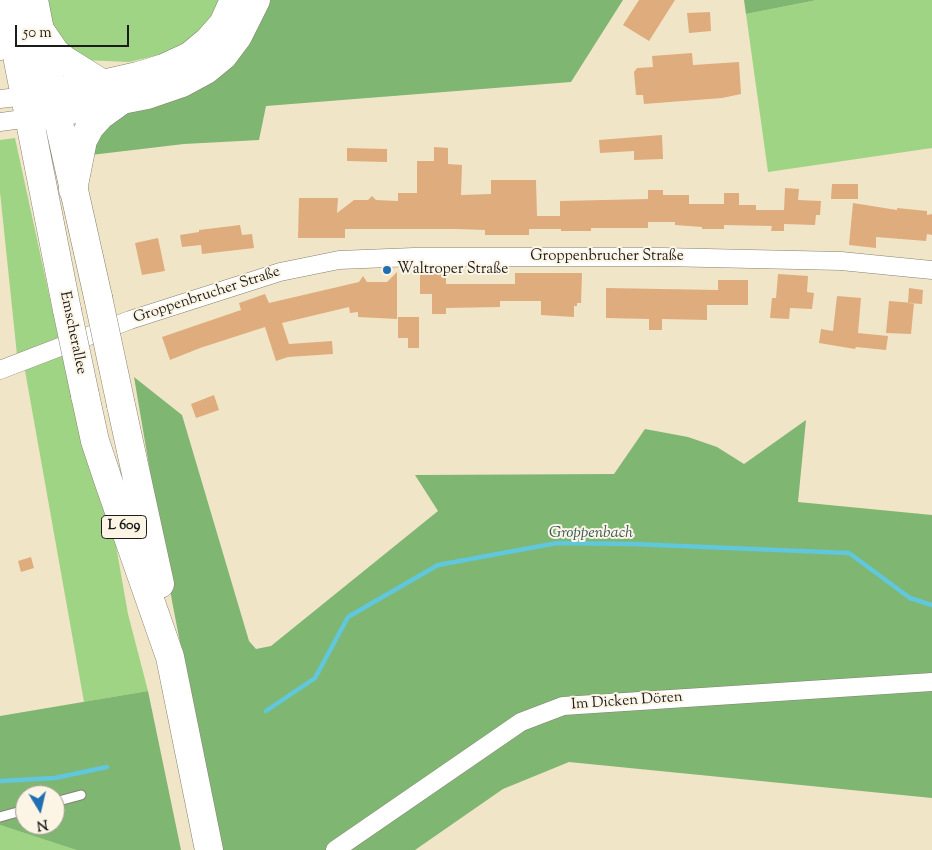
<!DOCTYPE html>
<meta charset="utf-8">
<style>
body{margin:0}
#map{position:relative;width:932px;height:850px;overflow:hidden;background:#f1e5c8;font-family:"Sorts Mill Goudy",serif}
canvas{display:block}
.north{position:absolute;left:15px;top:785px;width:50px;height:50px;box-sizing:border-box;background:#fcf5e5;border:1px solid #a29e95;border-radius:50%;rotate:171deg;font-size:14px;font-weight:700;line-height:20px;text-align:center;color:#1c1c1c}
.north::after{content:'';display:block;margin:auto;width:18px;height:22px;background:#1f6fb2;clip-path:polygon(50% 0,100% 100%,50% 72%,0 100%)}
.scale{position:absolute;left:15px;top:25px;width:114px;height:22px;box-sizing:border-box;border:2px solid #1c1c1c;border-top:0;padding-left:6px;font-size:15px;line-height:18px;white-space:nowrap;color:#1c1c1c;-webkit-text-stroke:4px #fcf5e5;paint-order:stroke}
</style>
<div id="map">
<canvas width="932" height="850"></canvas>
<div class="north">N</div>
<div class="scale">50 m</div>
</div>
<script>
const context = document.querySelector('canvas').getContext('2d');
context.lineJoin = 'round';
function fillPath(path, color) {
  context.fillStyle = color;
  context.fill(path, 'evenodd');
}
function toPath(rows) {
  const path = new Path2D();
  for (const r of rows) {
    path.moveTo(r[0], r[1]);
    for (let i = 2; i < r.length; i += 2) path.lineTo(r[i], r[i + 1]);
  }
  return path;
}
function trace(path, color, width, dash) {
  context.strokeStyle = color;
  context.lineWidth = width;
  context.lineCap = dash ? 'butt' : 'round';
  context.setLineDash(dash || []);
  context.stroke(path);
}
function drawText(font, color, halo, rows, align = 'center') {
  context.font = font + ' "Sorts Mill Goudy",serif';
  context.lineWidth = 4;
  context.setLineDash([]);
  context.textBaseline = 'middle';
  context.strokeStyle = halo;
  context.fillStyle = color;
  for (const [text, x, y, turn = 0] of rows) {
    context.save();
    context.translate(x, y);
    context.rotate((+turn || 0) * Math.PI / 180);
    context.textAlign = isNaN(turn) ? turn : align;
    if (halo) context.strokeText(text, 0, 0);
    context.fillText(text, 0, 0);
    context.restore();
  }
}
fillPath(toPath([
 [48,0,220,0,203,33,168,53,129,62,83,60,56,42],
 [817,0,932,0,932,148,768,172,746,14],
 [15,138,70,391,84,441,112,523,128,614,148,691,84,702,24,365,17,355,0,192,0,140],
 [0,825,76,849,77,850,0,850]
]), '#9fd485');
fillPath(toPath([
 [267,0,623,0,571,82,266,106,259,140,184,144,91,155,100,130],
 [744,0,817,0,746,14],
 [134,377,182,415,249,641,256,649,271,646,438,511,415,475,614,474,645,429,688,437,717,447,744,464,806,420,798,502,932,515,932,798,569,762,503,789,415,850,223,850,207,782,172,601],
 [148,691,181,850,77,850,0,825,0,716],
 [25,795,55,795,55,825,25,825]
]), '#7fb672');
trace(toPath([
 [266,711,315,678,348,617,438,565,557,543,633,544,849,553,910,598,932,605],
 [0,781,55,778,107,767]
]), '#60c7dc', 4.5);
fillPath(toPath([
 [639,0,675,0,649,41,623,25],
 [710,12,711,31,689,33,687,13],
 [692,53,693,65,739,62,741,94,722,98,644,104,643,95,636,95,634,72,637,68,653,67,652,56],
 [662,135,663,159,634,160,634,151,600,153,599,140],
 [434,147,448,148,448,164,462,165,461,195,491,194,491,180,536,180,537,216,560,216,560,201,648,199,648,190,663,190,663,195,689,195,689,204,724,204,724,193,739,193,739,205,756,205,756,210,784,210,785,188,799,189,798,200,821,201,820,215,816,215,815,225,784,224,784,231,771,231,772,226,724,225,724,229,702,229,702,227,675,225,675,222,648,222,648,228,591,228,591,231,561,231,561,229,529,229,529,235,485,235,485,230,457,229,345,229,345,238,298,238,299,198,338,198,337,213,354,200,368,200,372,196,376,200,398,201,398,193,417,193,417,161,434,161],
 [347,148,387,149,387,162,347,161],
 [832,184,858,184,858,199,831,199],
 [853,203,897,210,897,208,927,211,927,215,932,214,932,235,927,234,926,241,876,237,876,248,849,245],
 [240,225,242,235,252,234,254,248,202,254,201,245,182,247,180,235,199,232,199,230],
 [158,238,165,271,142,275,135,243],
 [397,272,397,319,358,317,358,312,350,313,349,307,282,323,289,344,332,341,333,354,288,357,276,361,265,327,200,348,170,360,162,337,241,310,239,303,265,294,269,303,359,282,363,276,367,282,387,282],
 [420,273,446,273,446,284,515,284,515,273,582,273,581,303,577,303,577,306,574,306,574,317,541,315,541,301,500,301,500,307,446,308,446,314,432,314,432,294,420,294],
 [778,274,808,276,807,292,814,293,812,309,790,308,789,319,770,318,772,298,776,298],
 [718,280,748,280,748,305,707,305,707,320,662,319,662,330,649,330,649,319,606,318,606,288,718,290],
 [909,288,923,290,922,304,908,303],
 [837,296,861,298,858,333,888,336,886,350,856,347,855,349,819,343,821,329,833,331],
 [889,301,914,303,911,334,886,333],
 [398,317,419,317,419,348,408,348,408,338,398,338],
 [214,395,219,410,196,418,191,404],
 [31,557,34,568,21,572,18,561]
]), '#dfac7d');
const service = toPath([
 [55,802,81,795],
 [0,817,25,810]
]);
const minor = toPath([
 [0,51,11,27],
 [0,99,34,95],
 [0,122,30,118],
 [0,370,130,320,280,272,339,260,414,257,662,257,841,261,932,270],
 [335,850,521,722,563,706,932,682]
]);
const primary = toPath([
 [6,0,67,310],
 [34,0,52,92,98,297],
 [85,395,95,441,108,480,170,657,209,850],
 [121,405,160,584]
]);
const motorway = toPath([
 [40,30,55,52,66,61,103,84],
 [52,92,103,84,138,76,164,68,190,56,208,41,223,24,234,0],
 [30,118,147,95,182,83,206,70,223,56,238,36,256,0],
 [73,190,83,140,90,127,100,116,118,103]
]);
trace(service, '#868072', 11);
trace(minor, '#868072', 19);
trace(primary, '#868072', 29);
trace(motorway, '#868072', 29);
trace(service, '#fff', 9);
trace(minor, '#fff', 18);
trace(primary, '#fff', 28);
trace(motorway, '#fff', 28);
const primaryBridge = toPath([
 [98,297,121,405],
 [67,310,85,395]
]);
trace(primaryBridge, '#868072', 29, []);
trace(primaryBridge, '#fff', 28);
for (const [x, y, r, color] of [
 [387,270,5,"#1f6fb2"]
]) {
  const dot = new Path2D();
  dot.arc(x, y, r, 0, 2 * Math.PI);
  context.fillStyle = color;
  context.fill(dot);
  trace(dot, '#fcf5e5', 2);
}
for (const [x, y, w] of [
 [124,527,45]
]) {
  const box = new Path2D();
  box.roundRect(x - w / 2, y - 11.5, w, 23, 4);
  context.fillStyle = '#fcf5e5';
  context.fill(box);
  trace(box, '#1c1c1c', 1);
}
drawText('bold 14px', '#1c1c1c', null, [
 ["L 609",124,527]
]);
drawText('15px', '#1c1c1c', '#fcf5e5', [
 ["Groppenbrucher Straße",607,257],
 ["Groppenbrucher Straße",207,296,-18],
 ["Emscherallee",72,333,78],
 ["Im Dicken Dören",627,702,-4]
]);
drawText('15px', '#1c1c1c', '#fcf5e5', [
 ["Waltroper Straße",397,270]
], 'left');
drawText('italic 16px', '#34585f', '#fcf5e5', [
 ["Groppenbach",591,534]
]);
</script>
